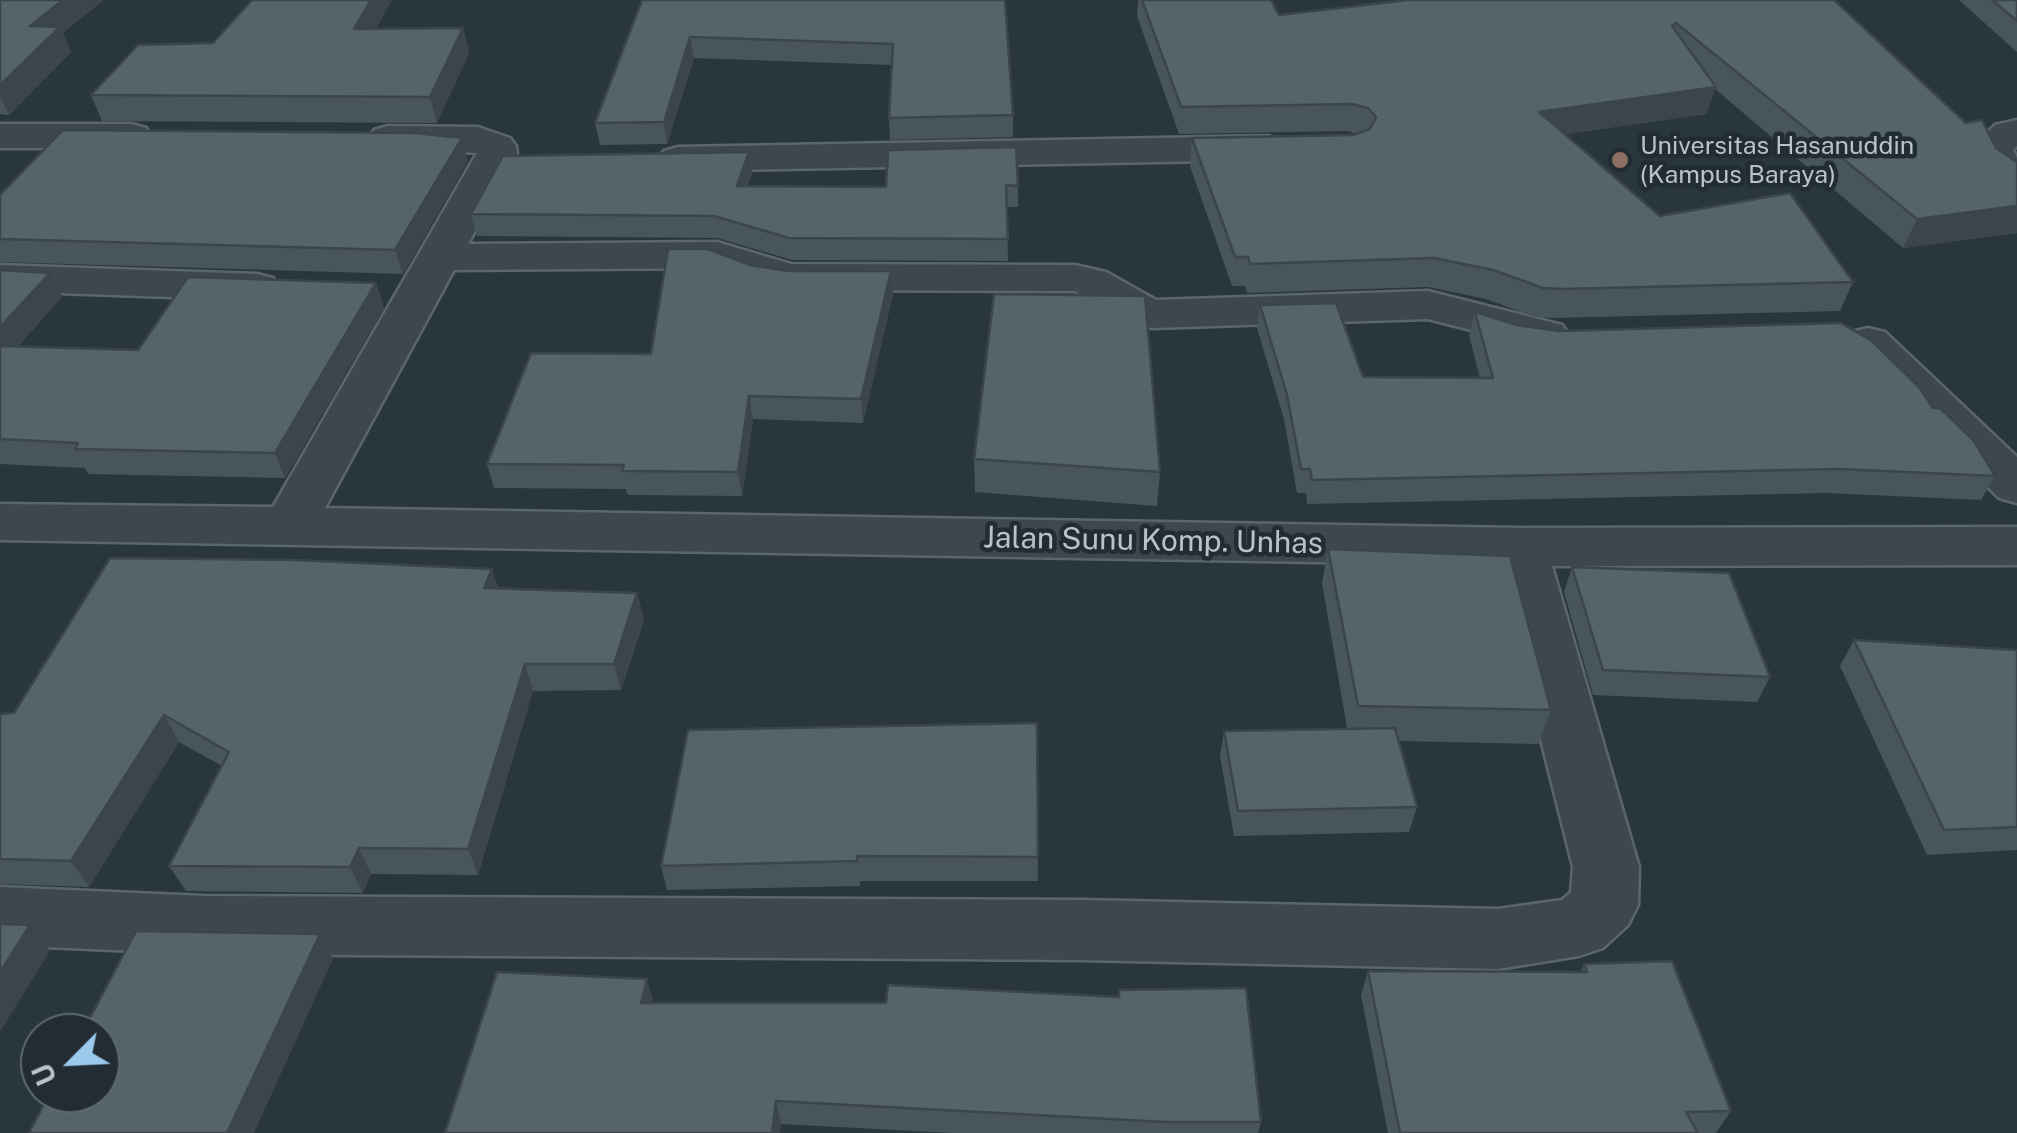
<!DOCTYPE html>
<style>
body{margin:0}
#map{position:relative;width:2017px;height:1133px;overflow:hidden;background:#29363e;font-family:"Public Sans",sans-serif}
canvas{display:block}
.north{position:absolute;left:20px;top:1013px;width:100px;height:100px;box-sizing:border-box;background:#222c34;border:2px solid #5e6870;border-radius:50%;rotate:246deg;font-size:28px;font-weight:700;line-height:40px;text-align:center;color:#b9c2c9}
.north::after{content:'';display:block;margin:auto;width:35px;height:45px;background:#9bc9ec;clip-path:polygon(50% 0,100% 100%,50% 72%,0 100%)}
</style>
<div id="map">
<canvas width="2017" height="1133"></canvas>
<div class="north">U</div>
</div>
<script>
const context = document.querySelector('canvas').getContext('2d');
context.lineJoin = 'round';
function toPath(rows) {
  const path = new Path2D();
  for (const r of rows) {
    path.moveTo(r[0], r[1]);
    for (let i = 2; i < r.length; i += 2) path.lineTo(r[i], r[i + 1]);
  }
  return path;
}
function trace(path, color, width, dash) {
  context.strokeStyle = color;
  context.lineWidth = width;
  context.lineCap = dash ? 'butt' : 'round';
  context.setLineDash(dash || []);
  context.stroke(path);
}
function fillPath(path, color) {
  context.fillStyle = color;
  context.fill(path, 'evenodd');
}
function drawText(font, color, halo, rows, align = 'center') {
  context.font = font + ' "Public Sans",sans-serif';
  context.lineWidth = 9;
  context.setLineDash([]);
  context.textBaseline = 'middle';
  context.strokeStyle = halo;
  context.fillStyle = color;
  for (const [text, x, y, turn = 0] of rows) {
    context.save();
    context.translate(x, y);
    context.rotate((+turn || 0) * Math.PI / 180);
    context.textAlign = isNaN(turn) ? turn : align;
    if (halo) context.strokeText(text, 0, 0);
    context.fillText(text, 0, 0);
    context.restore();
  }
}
const minor = toPath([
 [2017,120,2017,146,2013,150,2017,158,2017,190,2003,187,1986,174,1972,147,1995,125,2017,120],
 [0,124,132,124,146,128,152,136,146,144,132,148,0,148,0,124],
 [388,126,478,127,510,138,516,146,517,153,468,244,717,242,791,264,1075,265,1106,272,1156,300,1428,291,1562,325,1569,335,1562,345,1546,349,1428,319,1152,328,1116,317,1075,291,791,290,754,284,712,268,454,270,325,508,1520,528,2017,527,2017,565,1552,566,1639,867,1638,905,1628,925,1603,948,1579,956,1498,969,1081,960,204,954,0,945,0,887,204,896,1081,900,1498,909,1562,900,1571,892,1573,867,1497,565,0,540,0,504,273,507,477,153,374,146,368,138,374,130,388,126],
 [1267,136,1281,140,1287,148,1281,156,1267,160,678,171,664,167,658,159,664,151,678,147,1267,136],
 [0,265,257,274,273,278,279,287,273,296,257,300,0,291,0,265],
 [1868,328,1885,332,2017,457,2017,503,1999,498,1851,352,1845,342,1851,332,1868,328]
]);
trace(minor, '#5b656c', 5);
fillPath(minor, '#3d474e');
fillPath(toPath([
 [0,0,63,33,71,52,9,115,0,114],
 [392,0,376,28,463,28,469,53,437,123,102,121,91,95,213,43],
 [642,0,1005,0,1013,115,1013,137,890,140,889,118,892,65,694,58,667,144,600,145,595,123],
 [1138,0,1271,0,1279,15,1834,0,1966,123,2017,162,2017,233,1903,248,1715,89,1706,114,1566,134,1660,216,1853,282,1840,311,1553,318,1535,317,1486,299,1428,287,1247,293,1245,286,1232,286,1190,166,1192,138,1357,134,1348,131,1179,134,1137,16],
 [1959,0,2017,0,2017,52],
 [468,161,403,274,0,262,0,195],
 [752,173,747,186,886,187,1018,186,1018,207,1007,207,1008,261,792,260,717,238,477,236,471,214],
 [750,265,893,294,863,423,753,419,742,496,628,495,626,489,494,488,487,464,651,354],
 [0,270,50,273,62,297,18,346,138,350,376,283,384,308,285,478,88,474,85,468,0,464],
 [1260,305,1363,377,1480,378,1469,335,1475,312,1517,325,1933,408,1995,476,1981,500,1827,493,1307,504,1306,493,1297,493,1284,419,1257,328],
 [974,459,1160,472,1157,506,975,492],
 [1328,549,1551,710,1538,744,1399,741,1417,807,1409,832,1234,836,1220,756,1224,731,1347,728,1322,583],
 [1572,567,1770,677,1757,702,1593,695,1564,592],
 [492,569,498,588,637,593,644,620,621,690,533,691,478,875,371,874,363,893,186,891,169,866,222,766,179,742,89,887,0,884,0,714,14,713],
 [1854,640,2017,650,2017,850,1927,855,1840,666],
 [688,730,1038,857,1038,881,860,881,860,886,667,890,661,866],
 [1584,964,1731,1111,1716,1133,1388,1133,1361,995,1368,971,1581,972],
 [1119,990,1261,1122,1258,1133,953,1133,781,1124,654,1003,886,1003,1118,997]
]), '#49555c');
fillPath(toPath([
 [63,0,104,0,63,33,71,52,9,115,0,97,0,85,30,26],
 [371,0,392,0,362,54,354,29],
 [463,28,469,53,437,123,430,97],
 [690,37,694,58,667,144,664,122],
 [1716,87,1706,114,1532,139,1539,112],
 [462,138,468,161,403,274,395,250],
 [749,152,752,173,740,207,737,186],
 [2017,206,2017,233,1903,248,1917,219],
 [891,271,893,294,863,423,861,399],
 [50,273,62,297,0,367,0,327],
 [376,283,384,308,285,478,275,453],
 [749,396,753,419,742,496,738,472],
 [492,569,500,595,484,588],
 [637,593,644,620,621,690,614,664],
 [525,664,533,691,478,875,468,849],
 [164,715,179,742,89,887,71,861],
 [359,848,371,874,363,893,350,867],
 [30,925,50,951,0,1032,0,972],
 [320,934,333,959,254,1133,227,1133],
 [647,979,654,1003,641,1003],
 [776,1101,781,1124,780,1133,772,1133]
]), '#3c454b');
const building = toPath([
 [0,0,63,0,30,26,60,27,0,85,0,0],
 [252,0,371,0,354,29,463,28,430,97,91,95,138,45,213,43,252,0],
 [642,0,1005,0,1013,115,889,118,893,44,690,37,664,122,595,123,642,0],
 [1142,0,1271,0,1279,15,1408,0,1834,0,1966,123,1982,120,1996,148,2017,162,2017,206,1917,219,1676,23,1672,26,1716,87,1539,112,1660,216,1790,193,1853,282,1562,289,1543,288,1493,270,1434,258,1250,264,1248,257,1235,257,1192,138,1353,135,1370,129,1376,117,1368,108,1352,104,1181,107,1142,0],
 [1992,0,2017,0,2017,21,1992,0],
 [63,130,415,133,462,138,395,250,0,239,0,195,63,130],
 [1016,147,1018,186,1006,185,1008,239,789,238,714,216,471,214,503,156,749,152,737,186,886,187,888,150,1016,147],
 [668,249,708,249,750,265,788,271,891,271,861,399,749,396,738,472,622,471,624,465,487,464,531,353,651,354,668,249],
 [0,270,50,273,0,327,0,270],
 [188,277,376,283,275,453,75,449,78,443,0,439,0,346,138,350,188,277],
 [994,294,1145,296,1160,472,974,459,994,294],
 [1336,303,1363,377,1493,378,1475,312,1517,325,1560,331,1841,323,1872,341,1919,387,1933,408,1940,408,1974,441,1995,476,1839,469,1312,480,1310,469,1301,469,1287,395,1260,305,1336,303],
 [1328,549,1510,556,1551,710,1358,706,1328,549],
 [110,558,295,560,492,569,484,588,637,593,614,664,525,664,468,849,359,848,350,867,169,866,229,752,164,715,71,861,0,859,0,714,14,713,110,558],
 [1572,567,1729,573,1770,677,1603,670,1572,567],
 [1854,640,2017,650,2017,827,1944,830,1854,640],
 [1037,723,1038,857,857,856,857,861,661,866,688,730,1037,723],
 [1395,728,1417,807,1238,811,1224,731,1395,728],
 [0,924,30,925,0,972,0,924],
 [136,931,320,934,227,1133,29,1133,50,1093,100,1093,100,1033,82,1033,136,931],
 [1672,961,1731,1111,1686,1112,1698,1133,1400,1133,1368,971,1587,972,1584,964,1672,961],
 [497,972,647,979,641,1003,886,1003,888,985,1119,997,1119,990,1246,988,1261,1122,1165,1122,776,1101,772,1133,445,1133,497,972]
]);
fillPath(building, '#55636b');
trace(building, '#3c454b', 2.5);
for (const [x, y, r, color] of [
 [1620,160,10,"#8d6e63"]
]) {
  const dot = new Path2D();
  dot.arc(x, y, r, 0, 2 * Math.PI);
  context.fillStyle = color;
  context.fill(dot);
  trace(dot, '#222c34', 4);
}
drawText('25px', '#b9c2c9', '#222c34', [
 ["Universitas Hasanuddin",1640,146],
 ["(Kampus Baraya)",1640,175]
], 'left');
drawText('30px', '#b9c2c9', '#222c34', [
 ["Jalan Sunu Komp. Unhas",1153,541,1]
]);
</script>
